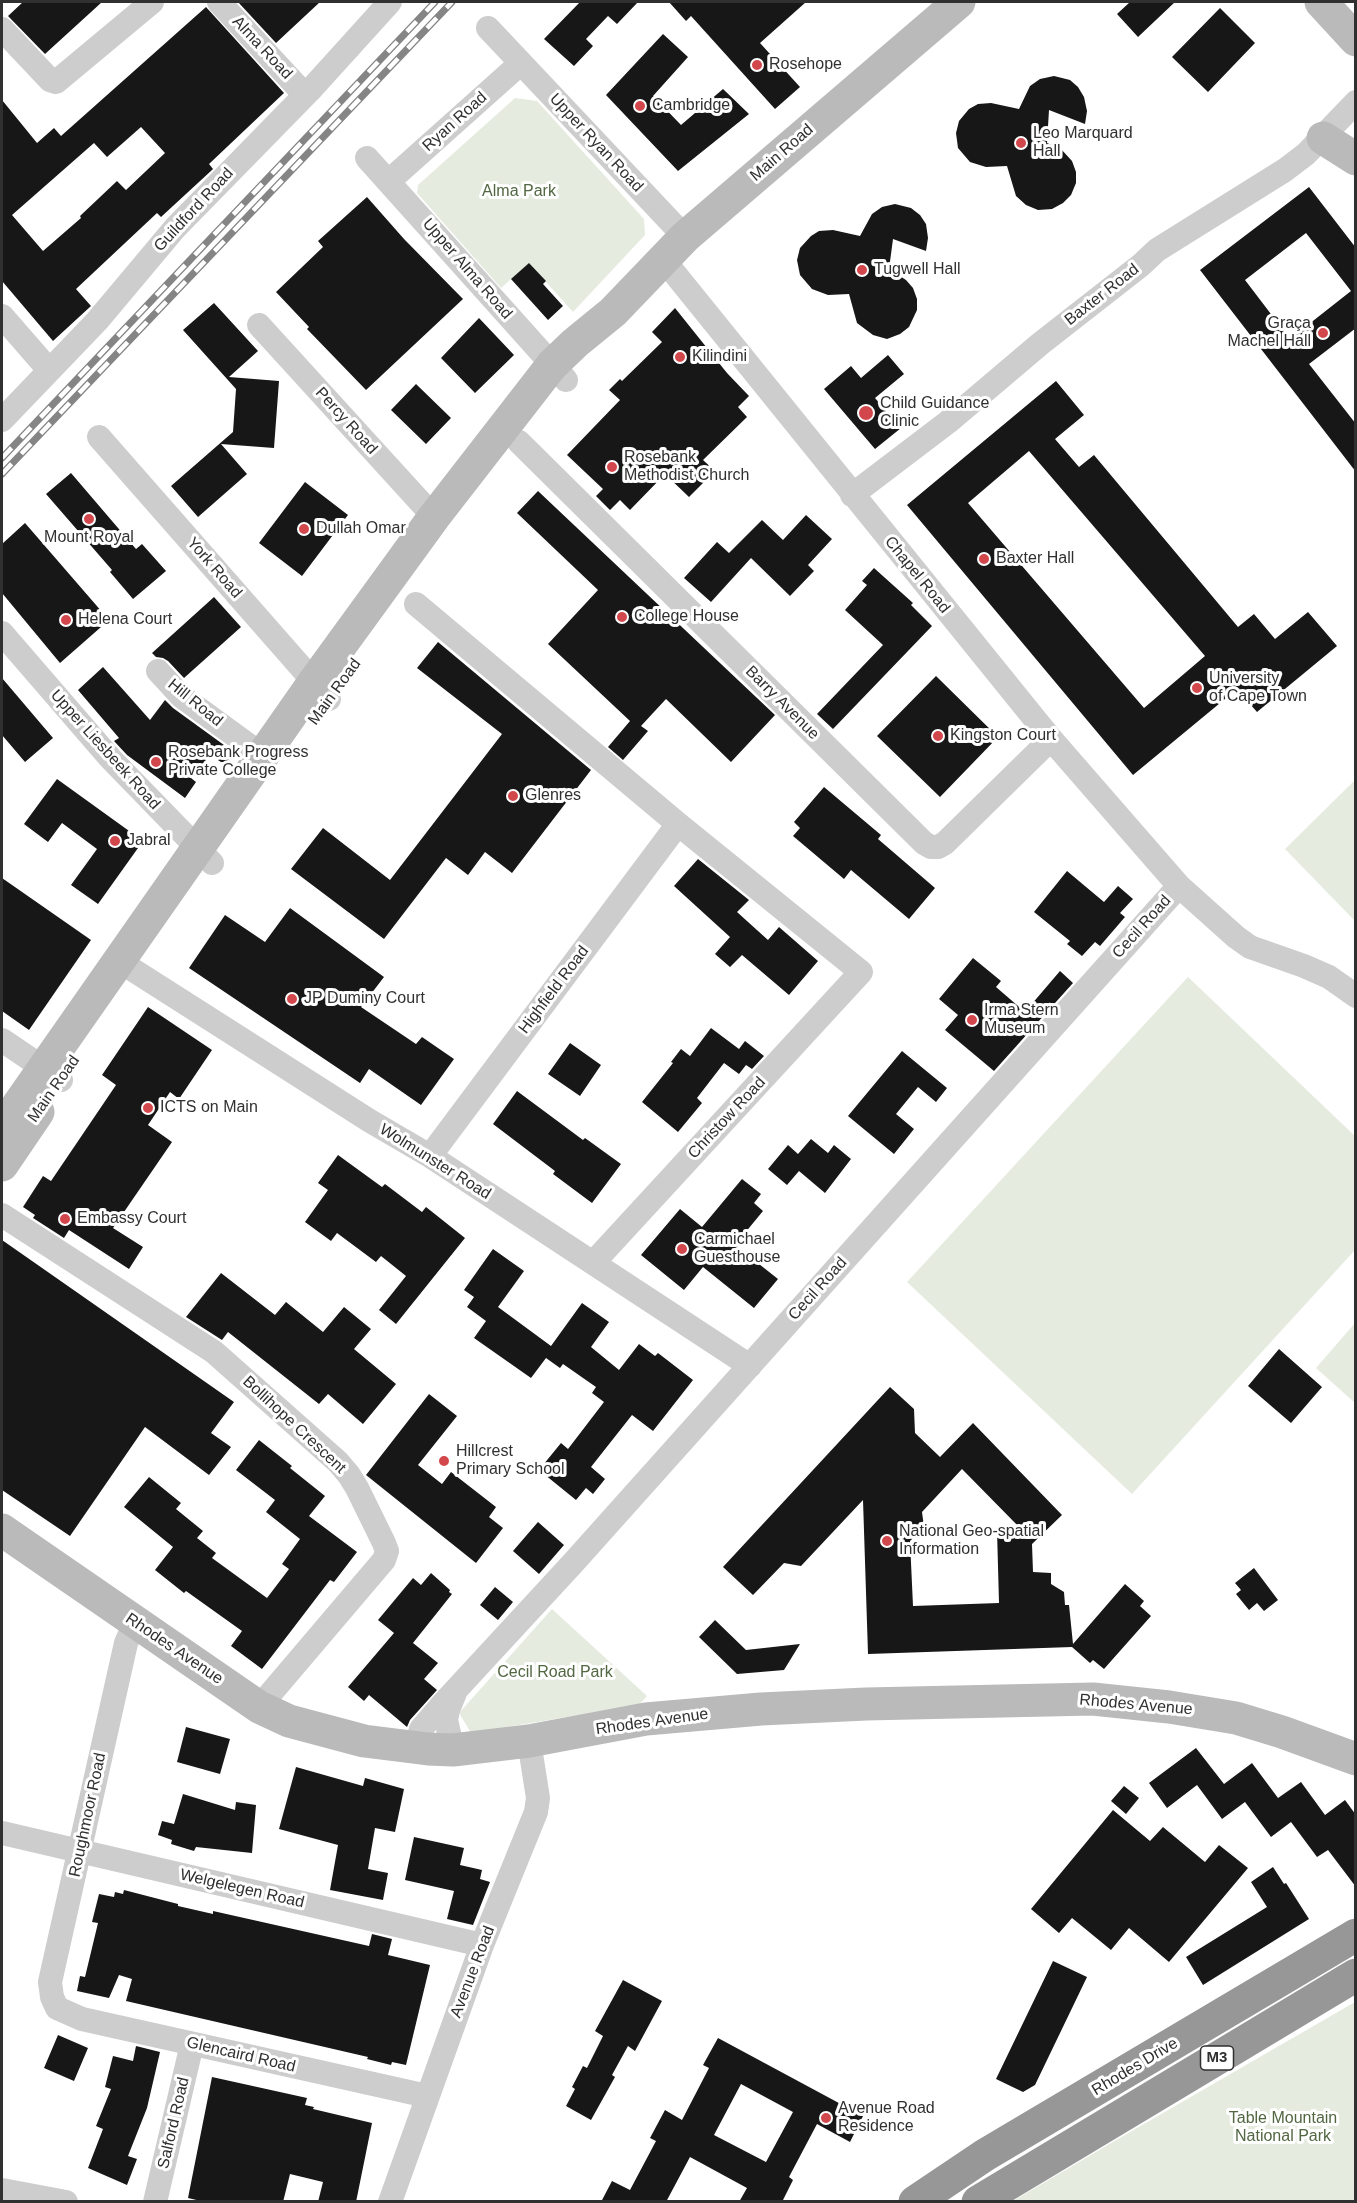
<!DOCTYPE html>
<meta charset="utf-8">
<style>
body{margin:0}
#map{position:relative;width:1357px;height:2203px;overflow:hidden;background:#fff;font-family:Arial,sans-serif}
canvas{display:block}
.frame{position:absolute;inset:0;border:3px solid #303030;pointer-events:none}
</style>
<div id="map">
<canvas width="1357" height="2203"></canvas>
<div class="frame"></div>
</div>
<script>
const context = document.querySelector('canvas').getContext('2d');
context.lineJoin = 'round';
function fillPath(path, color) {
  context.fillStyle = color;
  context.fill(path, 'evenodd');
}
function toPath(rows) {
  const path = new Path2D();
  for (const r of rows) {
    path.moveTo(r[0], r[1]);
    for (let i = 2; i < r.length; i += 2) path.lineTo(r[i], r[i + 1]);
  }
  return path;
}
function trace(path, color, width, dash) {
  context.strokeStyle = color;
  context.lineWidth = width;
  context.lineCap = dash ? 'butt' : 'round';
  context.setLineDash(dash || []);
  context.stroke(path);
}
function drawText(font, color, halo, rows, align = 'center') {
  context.font = font + ' Arial,sans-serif';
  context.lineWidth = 6;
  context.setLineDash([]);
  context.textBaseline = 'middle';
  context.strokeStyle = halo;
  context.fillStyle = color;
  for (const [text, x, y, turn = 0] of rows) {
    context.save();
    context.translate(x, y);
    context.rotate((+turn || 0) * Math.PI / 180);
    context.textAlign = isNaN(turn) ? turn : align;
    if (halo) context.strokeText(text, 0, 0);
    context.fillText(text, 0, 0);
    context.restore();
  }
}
fillPath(toPath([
 [515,98,537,101,644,219,645,235,573,312,529,263,501,288,417,193,418,185],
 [1355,780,1355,921,1285,849],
 [1188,977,1355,1136,1355,1250,1132,1494,907,1282],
 [1355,1323,1355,1403,1316,1368],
 [552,1609,647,1696,639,1705,471,1733,459,1713],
 [1355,2002,1355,2201,1013,2201,1118,2139]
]), '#e5ebdf');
fillPath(toPath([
 [23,2,102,2,45,54,8,16],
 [238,2,320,2,276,43],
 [580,2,638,2,617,24,608,16,586,39,593,46,574,66,544,39],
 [669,2,806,2,760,43,800,87,775,109,691,16,686,21],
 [1130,2,1175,2,1138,37,1117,14],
 [206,7,284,93,209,164,213,169,212,170,161,217,157,213,76,289,91,306,53,341,2,281,2,100,37,143,54,128,61,136],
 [141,127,165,153,126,190,117,181,80,216,81,218,43,251,12,215,94,143,107,157],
 [1220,8,1255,43,1208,92,1172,57],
 [663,34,688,57,653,96,681,125,723,89,749,114,678,171,606,95],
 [1054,76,1070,80,1078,87,1084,97,1087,111,1085,124,1049,110,1047,143,1061,149,1072,161,1076,172,1076,183,1071,195,1063,203,1052,209,1038,210,1026,205,1016,196,1007,166,986,167,970,162,958,148,956,133,959,121,969,109,978,104,991,103,1019,109,1030,86,1040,79],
 [1309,187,1356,248,1356,328,1309,364,1356,424,1356,472,1200,270],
 [1306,233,1351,291,1290,339,1245,280],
 [367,197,404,239,463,299,366,390,307,329,309,327,276,292,323,247,318,241],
 [895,204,911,208,920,215,926,224,928,238,926,251,893,239,889,269,906,280,913,288,917,299,917,310,909,327,900,334,887,339,873,335,857,323,849,294,828,295,812,289,800,275,797,260,800,248,811,236,819,231,833,230,860,236,872,214,882,207],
 [529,263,546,281,543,284,563,306,548,320,511,279],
 [214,303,258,351,229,377,279,381,274,448,221,444,247,474,198,517,171,486,233,432,236,389,183,330],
 [675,308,727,373,749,396,738,407,747,417,703,460,715,471,689,497,665,474,630,510,620,500,610,510,596,496,603,489,567,455,620,400,609,390,620,379,622,381,662,342,652,332],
 [479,318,514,355,475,393,441,358],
 [888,355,904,374,875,398,901,428,875,449,824,389,851,366,861,378],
 [1056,381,1084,415,1055,439,1079,467,1094,455,1238,627,1254,614,1275,639,1308,612,1337,646,1257,712,1237,689,1133,775,907,505],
 [1029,451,1205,656,1144,708,968,503],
 [416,384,451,418,426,444,391,410],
 [71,473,136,549,142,544,166,571,133,599,110,572,112,570,46,494],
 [305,482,348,515,302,576,259,543],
 [538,491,775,715,731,762,666,699,641,726,648,731,623,760,608,747,630,721,548,644,598,590,517,513],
 [806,515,832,539,808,565,814,571,790,596,751,558,711,602,684,578,717,542,729,553,762,520,783,540],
 [25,523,109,620,60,663,2,593,2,544],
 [874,568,913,603,911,605,932,626,833,729,817,714,883,645,845,610,867,585,862,581],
 [214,597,241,627,184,678,168,661,163,658,156,657,152,653],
 [438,642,591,770,512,873,485,852,468,875,446,858,384,939,291,869,323,828,390,880,502,734,417,668],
 [103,667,150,720,165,700,173,708,235,753,234,758,227,762,221,762,210,755,191,778,196,782,185,798,127,755,114,741,119,738,78,690],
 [936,676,998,737,940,797,877,736],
 [2,678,53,738,25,762,2,735],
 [57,779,143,841,98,904,71,885,97,849,62,823,48,842,24,824],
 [824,787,881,835,878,839,935,888,909,919,851,870,844,879,793,836,800,828,794,822],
 [698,859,749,900,737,912,768,940,779,927,818,961,789,995,742,955,730,967,715,954,730,937,674,886],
 [1067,871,1104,902,1118,886,1133,899,1120,913,1125,917,1100,946,1095,942,1082,956,1067,944,1070,941,1034,912],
 [2,878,91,940,29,1030,2,1011],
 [290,908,384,977,361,1007,416,1044,422,1037,454,1059,421,1105,369,1069,360,1083,189,968,225,915,265,942],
 [973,958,1001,981,996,987,1025,1012,1060,971,1073,983,994,1071,945,1030,958,1015,939,999],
 [148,1007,212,1050,179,1099,170,1092,148,1125,172,1142,113,1228,143,1247,129,1269,69,1230,64,1238,33,1218,35,1215,23,1207,43,1176,51,1181,116,1085,102,1075],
 [711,1028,739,1049,745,1041,764,1056,752,1069,746,1065,739,1074,724,1063,697,1098,702,1103,678,1132,642,1102,673,1063,671,1062,681,1049,690,1056],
 [570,1043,601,1065,580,1096,548,1074],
 [902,1051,947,1088,936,1102,918,1087,896,1114,914,1129,894,1154,848,1116],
 [517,1091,583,1140,585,1138,621,1164,592,1203,553,1174,555,1171,493,1124],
 [811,1139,828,1153,834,1145,851,1159,825,1193,799,1171,787,1185,768,1169,788,1145,798,1154],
 [338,1155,382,1187,385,1184,422,1212,426,1207,465,1238,396,1324,379,1310,406,1276,381,1256,376,1262,337,1233,331,1241,305,1222,328,1190,318,1183],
 [742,1179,761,1194,754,1203,763,1211,735,1245,778,1279,754,1308,703,1267,684,1290,641,1255,680,1209,702,1227],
 [2,1240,234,1402,211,1433,231,1447,209,1475,145,1427,70,1536,2,1490],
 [493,1249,524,1271,498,1307,551,1346,582,1303,609,1322,591,1347,619,1370,639,1344,655,1356,658,1353,693,1380,653,1431,632,1415,591,1467,605,1479,593,1494,586,1488,576,1500,539,1470,561,1443,568,1449,604,1402,592,1393,596,1387,563,1364,560,1368,546,1358,531,1378,474,1338,486,1321,467,1307,474,1297,464,1290],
 [221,1273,275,1315,286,1302,323,1332,344,1307,371,1329,354,1349,396,1384,363,1424,328,1394,319,1404,228,1332,222,1340,186,1317],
 [1279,1349,1322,1387,1291,1423,1248,1386],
 [890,1387,914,1409,915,1433,940,1457,973,1423,1062,1515,1032,1544,1033,1572,1051,1573,1051,1584,1064,1592,1065,1605,1069,1605,1073,1644,1125,1584,1144,1601,1140,1606,1151,1616,1104,1669,1093,1660,1090,1663,1072,1647,868,1654,863,1500,801,1566,784,1563,753,1595,723,1567],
 [962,1469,1021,1529,997,1530,999,1603,913,1606,910,1541,924,1527,922,1512],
 [429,1394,457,1416,418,1465,442,1484,451,1472,496,1507,489,1517,503,1528,476,1563,366,1475],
 [259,1440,292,1466,290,1468,325,1496,309,1516,357,1552,334,1582,330,1580,262,1669,231,1646,242,1631,186,1591,184,1593,155,1570,173,1547,124,1507,149,1477,181,1503,176,1509,203,1531,197,1538,216,1553,212,1558,267,1598,289,1569,282,1564,300,1539,266,1512,275,1500,236,1470],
 [538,1522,564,1545,539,1574,513,1551],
 [1254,1568,1278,1600,1264,1611,1257,1603,1249,1610,1236,1594,1241,1590,1235,1583],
 [431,1573,450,1590,449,1592,452,1594,413,1643,438,1663,424,1679,437,1690,410,1720,407,1727,369,1695,364,1701,348,1687,394,1633,378,1620,413,1578,421,1585],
 [495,1587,513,1602,498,1620,480,1605],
 [715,1620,746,1650,800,1644,784,1670,737,1674,699,1637],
 [186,1727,230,1739,220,1774,177,1762],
 [1196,1748,1224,1784,1252,1763,1278,1798,1301,1782,1325,1815,1345,1800,1356,1815,1356,1887,1328,1850,1317,1857,1291,1822,1271,1837,1245,1802,1222,1819,1197,1785,1167,1808,1149,1783],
 [296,1767,363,1786,365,1778,404,1789,395,1832,375,1828,368,1869,388,1873,383,1900,330,1890,338,1845,279,1829],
 [1124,1786,1139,1798,1126,1814,1111,1801],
 [183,1794,235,1810,236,1802,256,1805,252,1853,196,1847,194,1851,171,1844,172,1840,158,1835,162,1821,174,1824],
 [1113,1810,1150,1841,1163,1827,1205,1862,1219,1845,1248,1868,1169,1962,1129,1928,1111,1950,1072,1918,1059,1933,1031,1909],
 [414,1837,464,1848,460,1865,482,1870,480,1879,490,1882,473,1925,447,1919,454,1891,405,1880],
 [1273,1867,1284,1884,1286,1883,1309,1919,1203,1985,1186,1957,1267,1907,1251,1882],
 [124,1890,178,1904,178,1906,213,1914,213,1911,369,1946,372,1934,392,1939,388,1955,430,1965,406,2065,392,2062,391,2065,367,2059,368,2057,126,2001,132,1979,119,1975,109,1998,77,1991,80,1976,85,1977,98,1923,92,1922,99,1894,114,1897,115,1892,123,1894],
 [1053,1961,1087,1977,1035,2085,1023,2092,996,2079],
 [623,1980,662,2001,635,2051,628,2046,612,2075,615,2077,591,2120,566,2106,575,2089,572,2087,583,2066,587,2068,603,2036,595,2031],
 [58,2035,88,2048,74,2081,44,2068],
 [718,2038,863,2116,850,2142,817,2124,789,2177,793,2180,782,2202,739,2202,747,2188,690,2157,666,2202,601,2202,612,2181,630,2190,656,2141,650,2138,665,2110,682,2120,709,2068,703,2065],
 [741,2084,793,2112,766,2162,714,2135],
 [136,2046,160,2052,147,2108,128,2156,137,2159,127,2185,88,2168,103,2129,96,2126,111,2089,105,2087,113,2056,133,2061],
 [212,2077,307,2098,305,2105,314,2107,313,2109,372,2123,356,2202,318,2202,323,2182,290,2174,283,2202,205,2202,188,2198]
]), '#171717');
trace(toPath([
 [219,2,305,95],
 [488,28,685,237],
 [2,29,50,80,56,82,152,2],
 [367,158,566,380],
 [389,181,521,63],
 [663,259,1051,739,1179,886,1236,937,1250,947,1304,966,1329,977,1356,996],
 [2,316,49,370],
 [259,325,434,517],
 [2,420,97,321,175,228,313,87,390,2],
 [99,437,329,699],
 [519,442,924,843,931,847,938,847,945,843,1051,739],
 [852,495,948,422,1040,344,1141,265,1157,250,1285,170,1306,154,1356,102],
 [416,604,678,824,861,972,593,1263],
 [2,633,110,758,212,863],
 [158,671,181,696,262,755],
 [119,961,370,1121,430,1156,750,1366],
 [2,1040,61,1080],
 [430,1156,678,824],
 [2,1215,214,1352,338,1462,349,1475,357,1488,384,1543,387,1551,384,1560,259,1707],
 [135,1623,126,1643,50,1982,52,1997,57,2008,82,2019,427,2096],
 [416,1748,421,1729,440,1707,573,1563,1179,886],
 [453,1750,446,1720,448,1710,455,1693],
 [2,1833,482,1945],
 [2,2190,66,2202],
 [155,2202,192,2044],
 [390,2202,482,1945,536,1812,538,1798,529,1741]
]), '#cdcdcd', 24);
trace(toPath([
 [1321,2,1356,40],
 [1323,138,1356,159],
 [2,1128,314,682,434,517,552,365,575,343,613,312,685,237,959,2],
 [2,1165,38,1112],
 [2,1530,259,1707,289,1721,364,1741,428,1749,453,1750,529,1741,646,1719,761,1709,866,1704,1093,1699,1169,1707,1236,1718,1282,1732,1356,1759]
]), '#bababa', 33);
trace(toPath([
 [915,2202,985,2155,1356,1935],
 [978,2202,1356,1975]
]), '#979797', 33);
const rail = toPath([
 [2,458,435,2],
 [2,474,452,2]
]);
trace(rail, '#858585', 7);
trace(rail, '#fff', 4.5, [14]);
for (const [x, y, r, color] of [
 [757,65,6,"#d2474c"],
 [640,106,6,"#d2474c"],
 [1021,143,6,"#d2474c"],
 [862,270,6,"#d2474c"],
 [1323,333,6,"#d2474c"],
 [680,357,6,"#d2474c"],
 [866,413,8,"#d2474c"],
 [612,467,6,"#d2474c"],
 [89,519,6,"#d2474c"],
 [304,529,6,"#d2474c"],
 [984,559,6,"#d2474c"],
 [622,617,6,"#d2474c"],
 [66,620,6,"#d2474c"],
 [1197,688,6,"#d2474c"],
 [938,736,6,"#d2474c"],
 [156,762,6,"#d2474c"],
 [513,796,6,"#d2474c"],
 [115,841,6,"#d2474c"],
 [292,999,6,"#d2474c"],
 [972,1020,6,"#d2474c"],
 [148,1108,6,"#d2474c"],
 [65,1219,6,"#d2474c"],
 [682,1249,6,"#d2474c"],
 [444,1461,6,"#d2474c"],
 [887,1541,6,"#d2474c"],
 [826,2118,6,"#d2474c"]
]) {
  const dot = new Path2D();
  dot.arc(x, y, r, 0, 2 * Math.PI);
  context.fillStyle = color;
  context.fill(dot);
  trace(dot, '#fff', 2);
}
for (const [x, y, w] of [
 [1217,2058,33]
]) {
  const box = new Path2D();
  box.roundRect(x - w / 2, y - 12, w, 24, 4.5);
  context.fillStyle = '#fff';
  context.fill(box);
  trace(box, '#303030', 1.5);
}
drawText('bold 15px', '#303030', null, [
 ["M3",1217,2058]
]);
drawText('16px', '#303030', '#fff', [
 ["Alma Road",262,48,47],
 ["Ryan Road",455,122,-42],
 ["Upper Ryan Road",596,143,47],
 ["Main Road",782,153,-41],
 ["Guildford Road",194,210,-47],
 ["Upper Alma Road",467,269,49],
 ["Baxter Road",1102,295,-38],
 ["Percy Road",346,421,48],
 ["York Road",214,568,49],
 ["Chapel Road",917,575,51],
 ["Main Road",335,692,-54],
 ["Hill Road",195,703,39],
 ["Barry Avenue",782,703,45],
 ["Upper Liesbeek Road",105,750,48],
 ["Cecil Road",1142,927,-48],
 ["Highfield Road",554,990,-53],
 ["Main Road",54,1089,-55],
 ["Christow Road",727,1118,-47],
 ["Wolmunster Road",435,1162,32],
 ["Cecil Road",818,1289,-48],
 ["Bollihope Crescent",294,1425,43],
 ["Rhodes Avenue",174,1649,34],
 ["Rhodes Avenue",1136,1705,5],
 ["Rhodes Avenue",652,1722,-8],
 ["Roughmoor Road",88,1815,-78],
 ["Welgelegen Road",242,1889,13],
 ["Avenue Road",473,1972,-69],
 ["Glencaird Road",241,2055,13],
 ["Rhodes Drive",1135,2067,-31],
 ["Salford Road",174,2123,-77]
]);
drawText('16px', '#303030', '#fff', [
 ["Rosehope",769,65],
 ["Cambridge",652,106],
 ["Leo Marquard",1033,134],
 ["Hall",1033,152],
 ["Tugwell Hall",874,270],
 ["Graça",1311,324,"right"],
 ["Machel Hall",1311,342,"right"],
 ["Kilindini",692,357],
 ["Child Guidance",880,404],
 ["Clinic",880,422],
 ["Rosebank",624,458],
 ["Methodist Church",624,476],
 ["Dullah Omar",316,529],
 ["Mount Royal",89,538,"center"],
 ["Baxter Hall",996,559],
 ["College House",634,617],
 ["Helena Court",78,620],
 ["University",1209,679],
 ["of Cape Town",1209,697],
 ["Kingston Court",950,736],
 ["Rosebank Progress",168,753],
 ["Private College",168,771],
 ["Glenres",525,796],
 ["Jabral",127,841],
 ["JP Duminy Court",304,999],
 ["Irma Stern",984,1011],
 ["Museum",984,1029],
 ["ICTS on Main",160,1108],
 ["Embassy Court",77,1219],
 ["Carmichael",694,1240],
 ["Guesthouse",694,1258],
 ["Hillcrest",456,1452],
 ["Primary School",456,1470],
 ["National Geo-spatial",899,1532],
 ["Information",899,1550],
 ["Avenue Road",838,2109],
 ["Residence",838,2127]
], 'left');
drawText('16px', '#526742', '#fff', [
 ["Alma Park",519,192],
 ["Cecil Road Park",555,1673],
 ["Table Mountain",1283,2119],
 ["National Park",1283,2137]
]);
</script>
